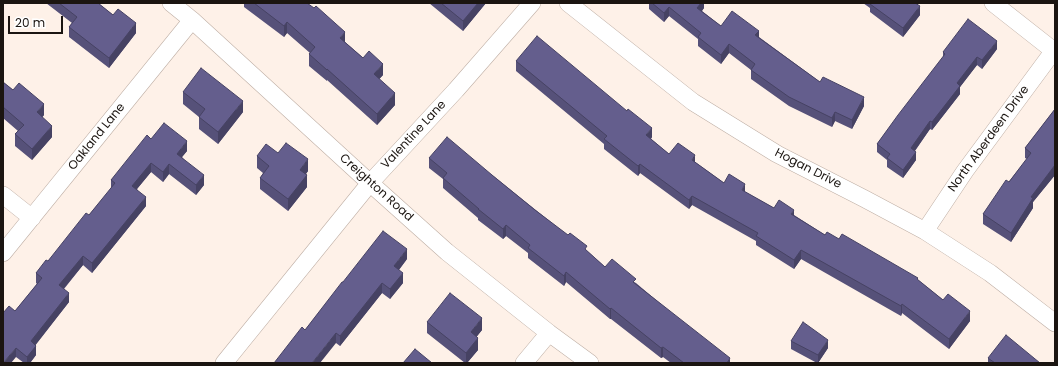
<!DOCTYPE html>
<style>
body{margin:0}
#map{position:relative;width:1058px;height:366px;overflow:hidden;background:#fef1e8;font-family:Poppins,sans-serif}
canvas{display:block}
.frame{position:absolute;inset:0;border:4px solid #1b1511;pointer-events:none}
.scale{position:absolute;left:8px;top:16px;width:55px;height:18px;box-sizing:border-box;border:2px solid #1b1511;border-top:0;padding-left:5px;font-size:12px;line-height:14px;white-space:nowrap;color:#1b1511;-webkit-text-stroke:3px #fff;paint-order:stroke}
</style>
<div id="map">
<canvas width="1058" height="366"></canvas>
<div class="frame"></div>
<div class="scale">20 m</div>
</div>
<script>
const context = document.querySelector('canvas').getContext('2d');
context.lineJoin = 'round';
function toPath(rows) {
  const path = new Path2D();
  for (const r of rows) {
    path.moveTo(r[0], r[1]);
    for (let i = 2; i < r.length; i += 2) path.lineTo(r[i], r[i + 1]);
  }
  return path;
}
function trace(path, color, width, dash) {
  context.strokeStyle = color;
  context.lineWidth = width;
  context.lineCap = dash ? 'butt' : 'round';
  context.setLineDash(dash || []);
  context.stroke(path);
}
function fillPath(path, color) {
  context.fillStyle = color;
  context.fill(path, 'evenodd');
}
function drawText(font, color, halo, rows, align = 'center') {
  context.font = font + ' Poppins,sans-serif';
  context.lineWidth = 3;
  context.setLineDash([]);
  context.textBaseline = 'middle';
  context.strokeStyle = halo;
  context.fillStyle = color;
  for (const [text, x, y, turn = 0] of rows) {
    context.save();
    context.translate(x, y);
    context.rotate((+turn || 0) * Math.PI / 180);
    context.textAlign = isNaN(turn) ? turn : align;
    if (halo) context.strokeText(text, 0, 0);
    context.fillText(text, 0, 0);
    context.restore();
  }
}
const street = toPath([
 [171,3,192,20,370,183,447,252,549,333,590,363],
 [568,3,693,102,777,154,865,199,925,231,990,273,1055,323],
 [993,3,1054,51],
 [3,195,32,218],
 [925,231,965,171,1055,49],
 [3,253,192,20],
 [224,363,370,183,456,90,532,3],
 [524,363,549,333]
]);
trace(street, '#beaea4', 18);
trace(street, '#fff', 17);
fillPath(toPath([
 [46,3,98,3,136,33,109,68,69,37,69,27,72,23],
 [243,3,307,3,345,42,383,75,379,79,395,105,377,125,327,80,327,81,309,66,309,54,310,53,287,33,284,37,244,7,244,4],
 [429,3,486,3,463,31],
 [647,3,704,3,704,8,702,11,721,26,759,37,820,82,864,106,852,129,835,121,832,127,789,106,751,79,751,70,729,53,721,64,698,46,698,39,669,16,664,22,649,9,649,4],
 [863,3,915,3,920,15,903,37,870,12,870,8],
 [997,49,982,69,977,65,960,87,960,94,932,130,930,129,915,151,916,160,903,178,887,167,887,160,877,152,877,144,943,57,943,52],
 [516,61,652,137,651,139,669,154,695,162,724,183,745,192,774,208,794,215,825,235,839,239,918,280,970,321,949,349,902,313,901,316,801,259,794,269,756,245,756,241,692,205,689,209,640,173,638,176,604,149,604,144,516,71],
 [3,82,44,115,42,117,52,137,32,160,15,146,15,134,18,131,3,118],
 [183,92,243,112,218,144,199,129,199,117,183,104],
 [1055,109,1055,175,1033,202,1033,208,1011,242,983,224,983,214,1027,159,1025,158,1025,148],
 [151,139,187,151,182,157,204,185,196,195,169,174,163,182,151,172,137,189,146,206,92,273,83,265,64,289,69,302,35,345,36,355,30,363,24,363,16,357,15,311,37,284,36,283,36,273,48,261,89,215,111,189,111,180],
 [278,153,308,171,306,174,307,187,288,211,260,189,260,178,263,173,257,168,257,156],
 [429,158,492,175,587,251,605,267,636,283,730,363,671,363,663,357,661,358,611,319,610,319,566,282,564,286,528,258,528,253,506,236,503,239,478,220,478,218,443,188,443,179,429,168],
 [407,259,399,270,403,283,390,299,382,293,340,346,336,343,305,330,343,282],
 [427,322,482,330,476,337,478,350,467,363,465,363,427,333],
 [791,341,828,348,818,363,817,363,791,349],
 [988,358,1040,363,988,363]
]), '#565179');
fillPath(toPath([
 [478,3,486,3,463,31,463,21],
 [701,3,704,3,704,8,697,17,697,8],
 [920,6,920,15,903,37,903,28],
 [669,7,669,16,664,22,664,13],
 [287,22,287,33,284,37,284,26],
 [136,23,136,33,109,68,109,58],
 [759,31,759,40,755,35],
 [345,32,345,43,340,38],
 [997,41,997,49,982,69,982,60],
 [729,44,729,53,721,64,721,55],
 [977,57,977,65,960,87,960,94,932,130,932,122,957,83],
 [383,64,383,75,374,85,374,74],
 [395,93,395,105,377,125,377,114],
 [864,97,864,106,852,129,852,120],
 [243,101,243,112,218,144,218,132],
 [44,104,44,115,37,124,37,112],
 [835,112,835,121,832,127,832,118],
 [930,121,930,129,911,156,911,148],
 [52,126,52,137,32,160,32,149],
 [652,128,652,137,646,145,646,135],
 [187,141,187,151,177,163,177,154],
 [916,152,916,160,903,178,903,170],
 [695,155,695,165,692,160],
 [308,159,308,171,300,182,300,170],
 [151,163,151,172,132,195,132,186],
 [169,164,169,174,163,182,163,172],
 [640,164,640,173,638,176,638,166],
 [1055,165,1055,175,1033,202,1033,208,1011,242,1011,233,1031,197],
 [204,175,204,185,196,195,196,185],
 [307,175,307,187,288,211,288,199],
 [745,184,745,194,742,190],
 [692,196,692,205,689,209,689,200],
 [146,197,146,206,92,273,92,263],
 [794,210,794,219,791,214],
 [506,225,506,236,503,239,503,229],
 [407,249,407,259,394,276,394,266],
 [801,250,801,259,794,269,794,260],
 [83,256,83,265,59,294,59,285],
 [566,272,566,282,564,286,564,276],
 [403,273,403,283,390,299,390,289],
 [382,283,382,293,340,346,340,336],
 [69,293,69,302,31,351,31,341],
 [902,304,902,313,901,316,901,306],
 [611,308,611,319,610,319,610,309],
 [970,311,970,321,949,349,949,339],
 [482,318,482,330,471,344,471,332],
 [336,333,336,343,320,363,312,363],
 [478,338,478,350,467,363,466,363,466,353],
 [828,340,828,348,818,363,818,355],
 [36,346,36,355,30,363,27,363,27,357],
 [663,347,663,357,661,358,661,348],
 [16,348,16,357,11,363,3,363],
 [730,358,730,363,727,363]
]), '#464263');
const building = toPath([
 [59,3,98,3,113,15,118,9,136,23,109,58,69,27,77,17,59,3],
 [254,3,307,3,314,8,316,6,345,32,340,38,363,58,369,51,383,64,374,74,395,93,377,114,327,69,327,70,309,54,315,47,287,22,284,26,254,3],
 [441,3,478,3,463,21,441,3],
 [652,3,701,3,697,8,721,26,732,11,759,31,755,35,820,82,823,77,864,97,852,120,835,112,832,118,789,97,751,70,755,64,729,44,721,55,698,37,701,33,669,7,664,13,652,3],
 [870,3,915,3,920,6,903,28,870,4,870,3],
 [968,19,997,41,982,60,977,57,957,83,960,86,932,122,930,121,911,148,916,152,903,170,887,158,890,154,877,144,898,115,945,54,943,52,968,19],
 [537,36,627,111,628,109,652,128,646,135,669,154,678,143,695,155,692,160,724,183,729,174,745,184,742,190,774,208,779,200,794,210,791,214,825,235,827,232,839,239,842,234,918,278,917,279,943,300,948,294,970,311,949,339,902,304,901,306,801,250,794,260,756,236,758,233,692,196,689,200,640,164,638,166,604,139,607,136,516,61,537,36],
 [201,68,243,101,218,132,199,117,205,109,183,92,201,68],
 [3,82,13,90,19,83,44,104,37,112,52,126,32,149,15,134,24,125,3,107,3,82],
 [1055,109,1055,165,1031,197,1033,198,1011,233,983,214,1006,180,1009,182,1031,153,1025,148,1055,109],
 [164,123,187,141,177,154,204,175,196,185,169,164,163,172,151,163,132,186,146,197,92,263,83,256,59,285,69,293,31,341,36,346,27,357,16,348,3,363,3,313,9,306,15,311,42,278,36,273,46,260,48,261,86,213,89,215,115,183,111,180,147,135,151,139,164,123],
 [447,137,492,175,535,210,568,235,570,233,587,246,585,249,605,267,612,259,636,279,633,282,730,358,727,363,684,363,663,347,661,348,611,308,610,309,566,272,564,276,528,248,530,245,506,225,503,229,478,209,479,209,443,178,447,173,429,158,447,137],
 [286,143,308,159,300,170,307,175,288,199,260,178,269,166,257,156,266,144,278,153,286,143],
 [383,231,407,249,394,266,403,273,390,289,382,283,340,336,336,333,312,363,274,363,302,327,305,330,342,282,343,282,383,231],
 [450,293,482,318,471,332,478,338,466,353,427,322,450,293],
 [803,322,828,340,818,355,791,341,803,322],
 [1006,335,1040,363,995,363,988,358,1006,335],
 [415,349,432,363,403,363,415,349]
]);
fillPath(building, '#645e8d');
trace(building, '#464263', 1);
drawText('12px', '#1b1511', '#fff', [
 ["Valentine Lane",414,135,-47],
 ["Oakland Lane",97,137,-51],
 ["North Aberdeen Drive",989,139,-54],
 ["Hogan Drive",808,169,27],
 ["Creighton Road",376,188,42]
]);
</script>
